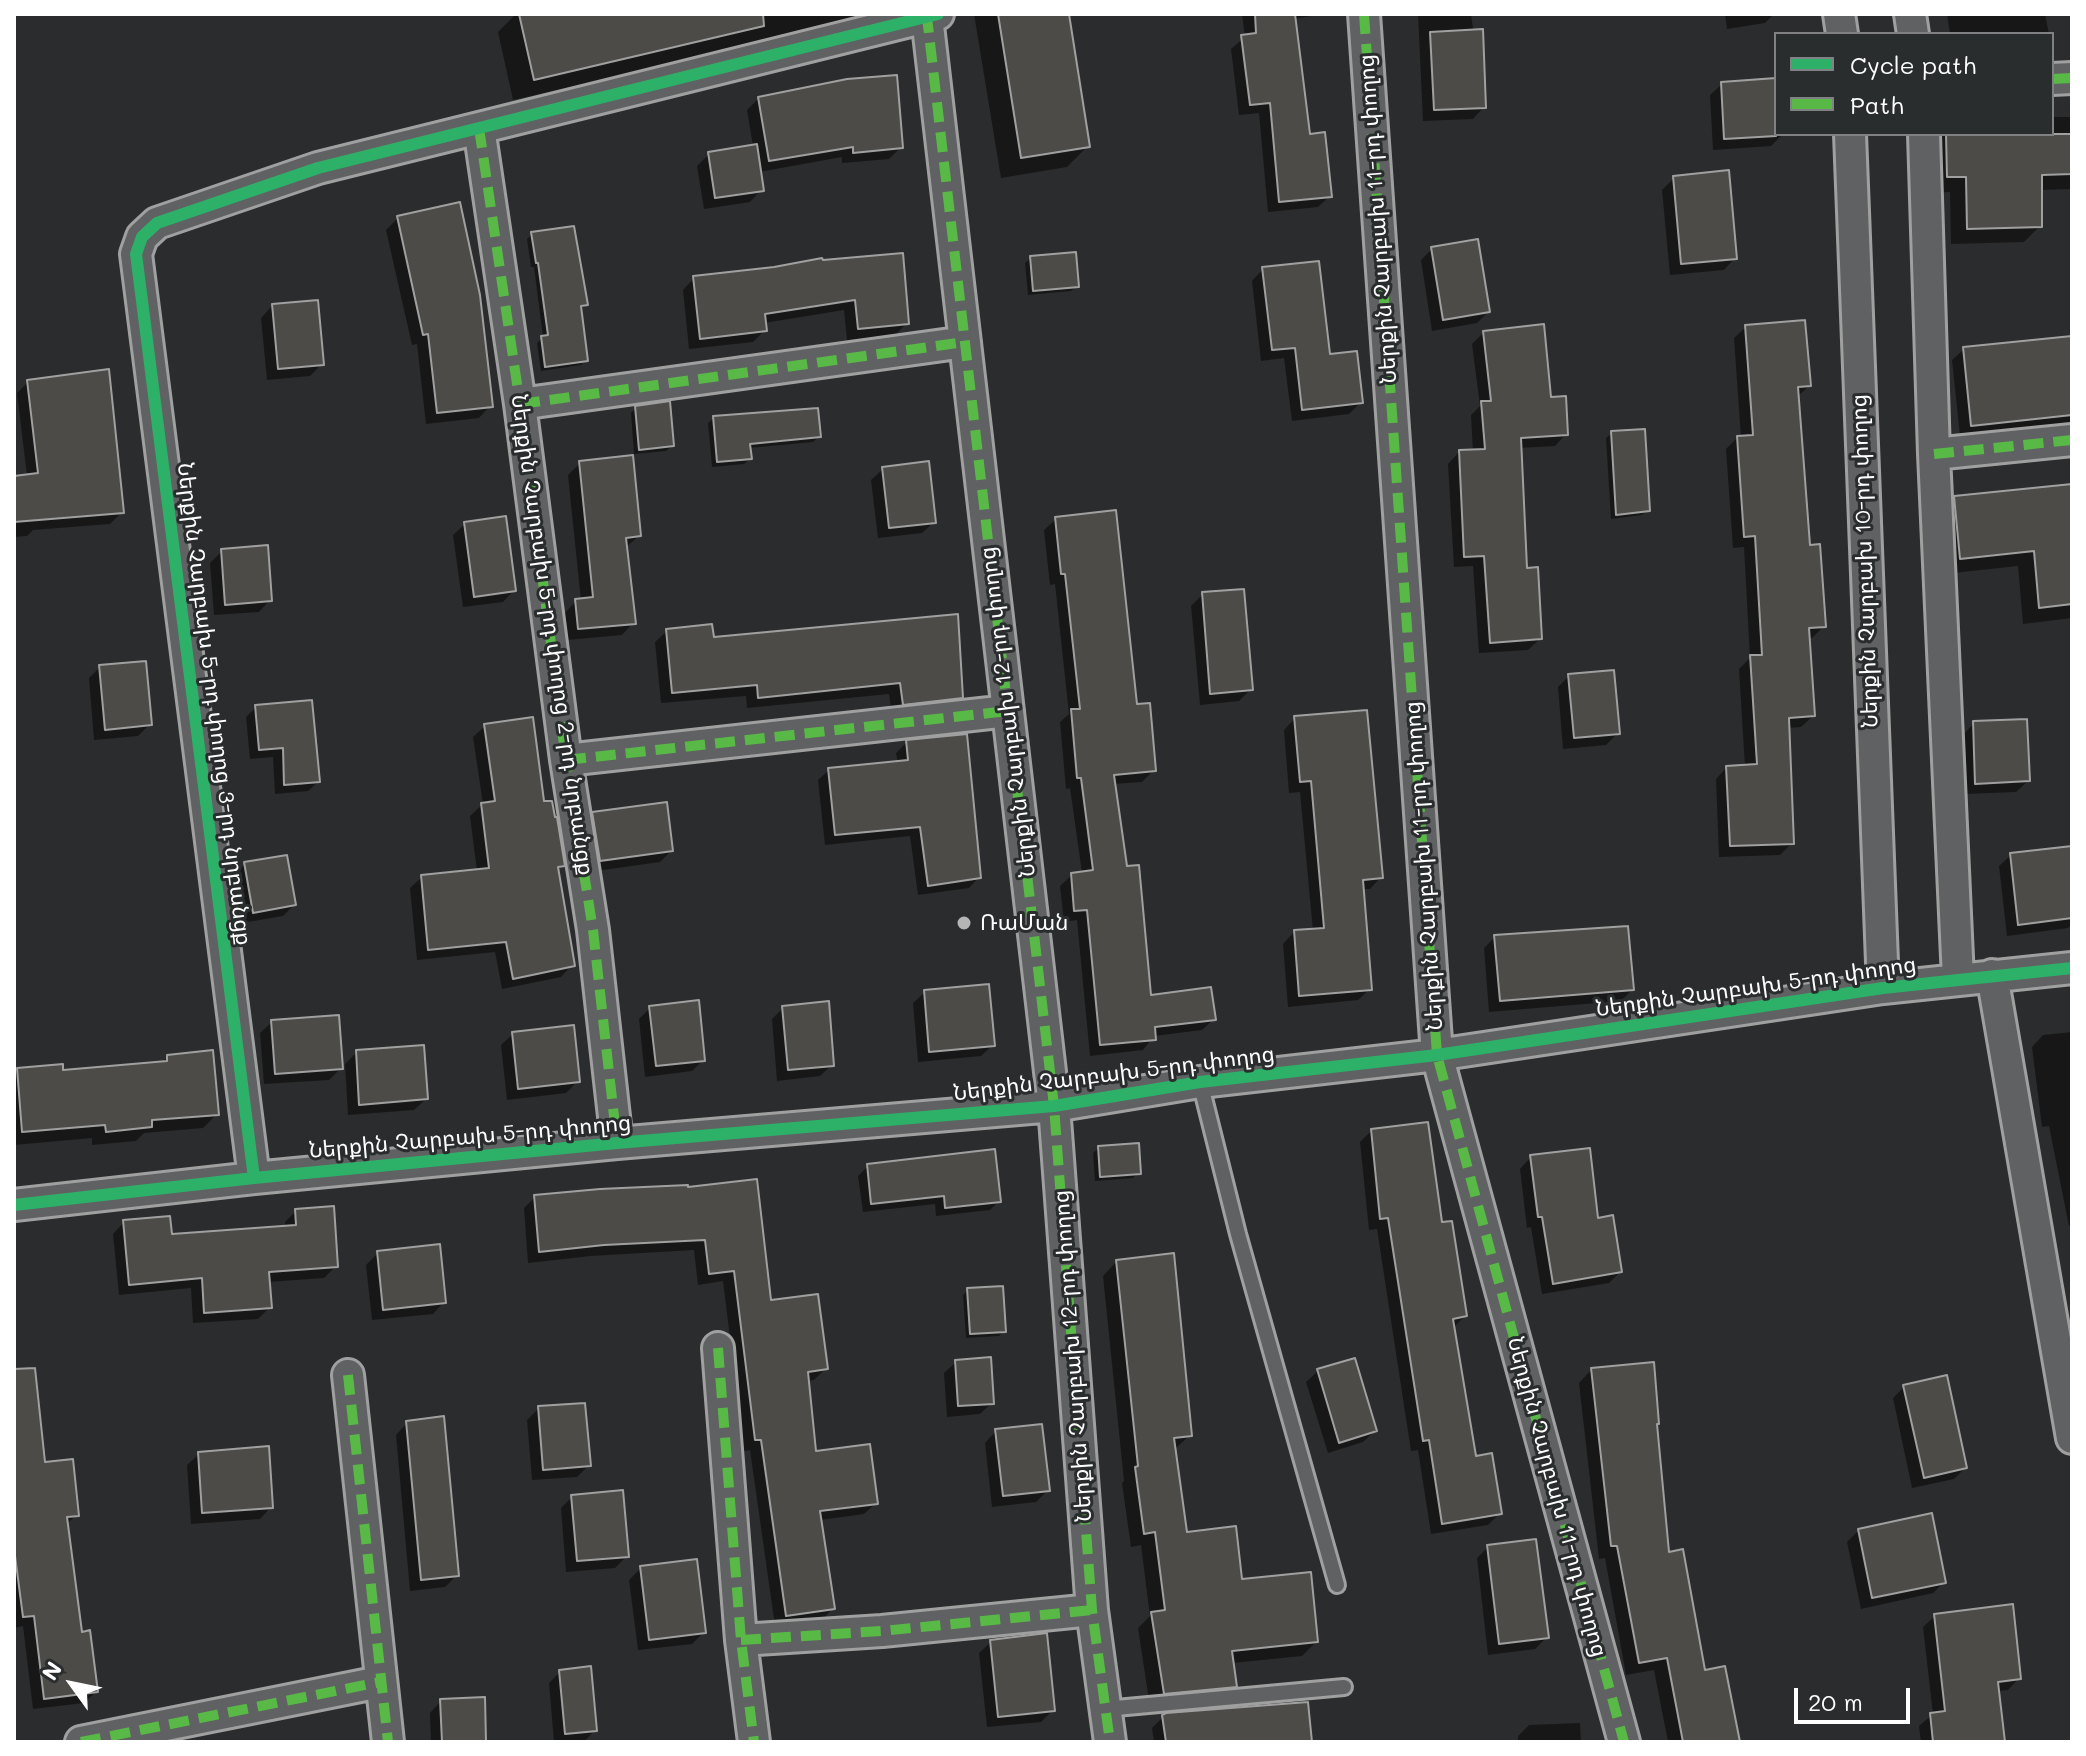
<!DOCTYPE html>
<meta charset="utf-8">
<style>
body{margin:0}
#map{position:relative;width:2086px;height:1756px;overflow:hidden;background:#2b2c2d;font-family:Mali,sans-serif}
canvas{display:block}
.frame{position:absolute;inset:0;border:16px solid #fff;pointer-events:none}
.legend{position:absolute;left:1774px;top:32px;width:280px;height:104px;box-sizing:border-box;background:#2a2d2e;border:2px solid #7f8182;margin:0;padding:10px 14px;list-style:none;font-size:24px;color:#fff}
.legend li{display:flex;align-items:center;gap:16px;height:40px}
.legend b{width:40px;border:2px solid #7f8182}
.north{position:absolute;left:32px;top:1644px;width:80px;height:80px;-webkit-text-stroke:6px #2a2d2e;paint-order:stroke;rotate:303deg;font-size:22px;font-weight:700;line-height:32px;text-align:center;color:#fff}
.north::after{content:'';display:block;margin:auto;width:28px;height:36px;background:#fff;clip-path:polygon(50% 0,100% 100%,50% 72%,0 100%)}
.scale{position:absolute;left:1794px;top:1688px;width:116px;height:36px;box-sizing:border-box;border:4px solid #fff;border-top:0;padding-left:10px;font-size:24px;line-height:28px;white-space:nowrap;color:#fff;-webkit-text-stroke:6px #2a2d2e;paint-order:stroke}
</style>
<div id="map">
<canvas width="2086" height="1756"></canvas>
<div class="frame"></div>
<ul class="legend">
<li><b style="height:10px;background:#2db169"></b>Cycle path</li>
<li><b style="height:10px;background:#58b947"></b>Path</li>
</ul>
<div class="north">N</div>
<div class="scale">20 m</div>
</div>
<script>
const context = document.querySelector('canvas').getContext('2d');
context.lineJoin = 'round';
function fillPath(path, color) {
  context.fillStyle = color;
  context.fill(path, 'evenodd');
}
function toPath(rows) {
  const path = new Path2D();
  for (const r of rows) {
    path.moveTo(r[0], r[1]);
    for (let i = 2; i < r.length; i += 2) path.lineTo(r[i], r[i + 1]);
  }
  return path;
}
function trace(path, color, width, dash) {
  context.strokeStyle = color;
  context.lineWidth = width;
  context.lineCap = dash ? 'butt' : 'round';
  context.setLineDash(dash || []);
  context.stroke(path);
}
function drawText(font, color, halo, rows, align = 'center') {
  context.font = font + ' Mali,"Noto Sans Armenian",sans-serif';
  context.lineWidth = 6;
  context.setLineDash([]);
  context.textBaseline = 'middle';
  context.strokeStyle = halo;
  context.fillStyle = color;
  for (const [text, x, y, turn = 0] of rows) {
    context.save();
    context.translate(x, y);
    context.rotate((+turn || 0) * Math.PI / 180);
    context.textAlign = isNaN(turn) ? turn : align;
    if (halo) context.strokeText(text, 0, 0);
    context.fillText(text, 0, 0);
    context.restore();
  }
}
fillPath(toPath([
 [516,14,891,14,513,100,498,32],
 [974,14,1067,14,1088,146,1067,167,1001,178],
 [1242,14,1323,14,1293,19,1308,136,1330,196,1318,207,1268,212,1259,113,1239,115,1231,49,1245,37],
 [1418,14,1471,14,1484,107,1473,119,1423,121],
 [1725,14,1774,14,1765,23,1727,29],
 [1947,14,2045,14,2049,34,1950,34],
 [1776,80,1776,134,1782,135,1771,146,1713,150,1710,95,1722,84],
 [759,98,901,147,889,159,842,163,842,157,759,172,761,190,750,202,704,209,697,166,709,154,753,146,747,110],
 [2052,117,2072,117,2072,189,2040,190,2040,226,2024,242,1951,244,1950,192,1931,193,1932,134,2052,134],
 [1674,178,1735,258,1724,270,1670,275,1662,190],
 [398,218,490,406,479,418,426,424,417,344,412,345,386,230],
 [532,234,585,305,579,311,586,360,581,365,541,371,537,343,543,337,534,267,531,267,527,239],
 [1432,249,1488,312,1477,323,1432,331,1421,260],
 [1031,258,1077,286,1071,291,1028,295,1025,263],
 [821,260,907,323,895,335,847,340,844,310,764,323,765,330,753,342,689,349,683,290,694,278,774,269],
 [1263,269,1360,403,1349,414,1292,421,1284,358,1261,361,1252,281],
 [272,306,322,364,310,376,267,380,261,318],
 [1746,327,1809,386,1796,398,1808,547,1824,626,1812,638,1807,638,1813,716,1801,727,1787,728,1792,843,1780,855,1719,857,1716,779,1727,767,1745,767,1739,669,1750,658,1744,547,1733,548,1726,449,1737,438,1741,438,1734,338],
 [1484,332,1550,399,1566,434,1555,446,1519,448,1525,570,1540,639,1528,650,1479,653,1473,566,1454,567,1448,464,1459,452,1473,452,1471,415,1480,406,1472,344],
 [2072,338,2072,423,1960,436,1952,360,1964,349],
 [28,382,122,512,110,524,33,530,27,536,14,537,14,478,27,476,17,393],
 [636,408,672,446,666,451,634,454,631,413],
 [714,418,819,437,813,442,749,448,750,459,744,464,712,467,708,423],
 [1612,433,1648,510,1642,515,1611,519,1606,438],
 [580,463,639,536,625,548,633,623,622,635,567,640,565,613,576,601,581,601,568,475],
 [883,469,934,522,922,533,878,538,871,480],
 [2072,485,2072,618,2023,624,2018,566,1944,574,1938,514,1955,498],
 [1056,519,1136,706,1153,771,1142,782,1113,784,1125,869,1150,998,1214,1019,1202,1030,1154,1036,1143,1050,1090,1056,1077,920,1064,922,1060,886,1072,875,1082,873,1070,788,1066,789,1060,722,1069,714,1055,584,1050,585,1044,530],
 [465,524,514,590,503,602,463,607,453,535],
 [222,551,270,600,259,612,214,615,210,563],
 [1203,594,1251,689,1239,701,1200,705,1191,606],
 [667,631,712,639,961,697,949,709,892,715,889,694,747,708,746,696,661,703,655,642],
 [100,667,150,724,138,736,94,740,89,678],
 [1569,676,1618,733,1606,745,1563,749,1558,687],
 [256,707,318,782,308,791,275,794,273,757,250,759,246,717],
 [1295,718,1381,877,1370,889,1361,889,1370,989,1358,1000,1288,1007,1283,944,1294,932,1313,931,1300,792,1289,793,1284,730],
 [1974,723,2028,781,2016,792,1965,794,1963,735],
 [485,726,543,804,562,865,557,871,572,965,561,977,502,989,495,952,417,960,410,888,422,877,477,871,470,816,483,804,473,737],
 [907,742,979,877,969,888,918,895,910,836,825,845,818,780,829,770,898,763,896,753],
 [593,814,671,851,660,862,589,872,582,825],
 [2072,848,2072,924,2068,928,2007,936,1999,866,2011,855],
 [245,864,294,905,283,916,242,923,234,876],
 [1495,937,1632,990,1621,1001,1489,1012,1484,948],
 [925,992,993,1045,981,1056,918,1062,913,1003],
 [650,1008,703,1060,692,1071,645,1077,639,1019],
 [783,1008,832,1065,820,1076,777,1081,772,1019],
 [272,1022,341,1068,329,1080,264,1084,260,1033],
 [2072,1032,2072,1225,2069,1226,2049,1126,2042,1127,2032,1047,2043,1035],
 [513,1034,578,1081,566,1093,507,1100,501,1045],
 [357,1052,426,1099,414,1110,348,1115,345,1064],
 [168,1057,217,1114,203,1128,144,1133,136,1141,92,1145,92,1138,14,1145,14,1071,61,1066,62,1072,160,1064],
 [1371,1131,1440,1224,1465,1316,1453,1328,1474,1458,1500,1513,1488,1525,1431,1534,1418,1450,1411,1451,1377,1229,1369,1230,1360,1142],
 [1099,1148,1138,1173,1133,1178,1095,1181,1093,1153],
 [1531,1157,1597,1220,1620,1272,1609,1283,1542,1294,1531,1227,1527,1228,1520,1169],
 [868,1166,999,1201,990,1210,936,1216,935,1204,863,1212,858,1176],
 [686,1187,770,1302,826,1368,814,1380,807,1381,814,1453,876,1503,864,1514,820,1520,833,1608,822,1620,775,1626,750,1450,744,1451,723,1281,698,1285,694,1250,591,1256,528,1263,524,1208,535,1197],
 [296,1211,336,1266,324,1278,268,1282,270,1307,258,1319,193,1323,191,1288,119,1295,113,1234,124,1222,170,1236,285,1228,285,1222],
 [378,1253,444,1302,433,1314,372,1320,366,1265],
 [1117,1261,1190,1435,1174,1450,1185,1535,1316,1642,1302,1656,1232,1663,1235,1686,1221,1700,1150,1707,1138,1628,1150,1616,1141,1545,1131,1547,1122,1483,1124,1481,1103,1276],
 [968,1290,1004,1331,999,1336,966,1338,963,1295],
 [956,1362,992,1403,980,1414,947,1417,944,1373],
 [1592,1369,1655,1426,1668,1554,1704,1672,1738,1742,1668,1742,1654,1670,1626,1675,1605,1558,1599,1559,1579,1383],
 [1318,1371,1375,1431,1363,1442,1328,1453,1306,1382],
 [1904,1387,1965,1468,1954,1479,1912,1488,1893,1398],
 [14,1398,43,1464,76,1515,66,1525,81,1634,96,1692,84,1703,33,1709,23,1626,14,1628],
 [539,1408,589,1465,577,1477,532,1480,527,1420],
 [407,1423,457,1575,445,1587,410,1591,396,1435],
 [996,1431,1048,1490,1036,1502,992,1507,985,1443],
 [199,1454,271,1507,260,1519,191,1524,187,1465],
 [572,1497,627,1556,615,1568,566,1572,561,1508],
 [1859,1530,1944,1582,1933,1593,1861,1609,1847,1542],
 [1488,1547,1547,1637,1535,1649,1488,1655,1477,1558],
 [641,1568,704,1632,692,1644,638,1650,629,1580],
 [1935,1616,2019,1678,2008,1690,1997,1691,2003,1742,1921,1742,1919,1726,1933,1714,1923,1627],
 [991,1642,1053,1710,1041,1722,987,1727,979,1653],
 [560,1672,595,1730,584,1742,554,1742,549,1683],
 [441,1701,484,1742,431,1742,430,1713],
 [1163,1717,1309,1742,1154,1742,1152,1728],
 [1580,1723,1581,1742,1518,1742,1518,1736,1529,1725]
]), '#0007');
const building = toPath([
 [519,14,763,14,764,26,534,80,519,14],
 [998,14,1069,14,1090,147,1021,158,998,14],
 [1255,14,1295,14,1310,134,1325,132,1332,197,1279,202,1270,103,1250,105,1241,35,1256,33,1255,14],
 [1483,29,1486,108,1434,110,1430,32,1483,29],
 [897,75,903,148,853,153,853,147,769,161,758,97,847,79,897,75],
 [1776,78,1776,136,1724,139,1721,82,1776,78],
 [1946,134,2072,134,2072,174,2042,175,2042,227,1967,229,1966,177,1947,177,1946,134],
 [757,144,764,191,715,198,708,152,757,144],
 [1729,170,1737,259,1681,264,1673,176,1729,170],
 [460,202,480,295,493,407,437,413,428,334,423,335,397,216,460,202],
 [574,226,588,305,581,306,588,361,545,367,541,336,548,335,538,263,536,263,531,232,574,226],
 [1478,239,1490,312,1443,320,1431,247,1478,239],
 [1076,252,1079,287,1033,291,1030,256,1076,252],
 [903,253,909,324,858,329,855,300,765,314,767,331,700,339,693,276,774,267,822,258,823,260,903,253],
 [1319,261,1330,354,1357,351,1363,403,1302,410,1295,348,1272,350,1262,267,1319,261],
 [318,300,324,365,278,369,272,304,318,300],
 [1805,320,1811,386,1798,387,1810,545,1820,544,1826,627,1809,628,1815,716,1789,718,1794,844,1730,846,1726,766,1757,764,1750,655,1762,655,1755,536,1744,537,1737,436,1753,435,1745,325,1805,320],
 [1544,324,1551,397,1566,396,1568,435,1521,438,1527,568,1538,567,1542,639,1490,643,1484,556,1464,557,1459,450,1485,449,1481,401,1491,401,1483,331,1544,324],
 [2072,336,2072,415,1971,426,1963,347,2072,336],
 [109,369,124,513,14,522,14,476,38,473,27,380,109,369],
 [670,401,674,446,639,450,635,406,670,401],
 [818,408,821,437,750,444,752,459,717,462,713,416,818,408],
 [1645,429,1650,511,1616,515,1611,431,1645,429],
 [633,455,641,536,626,538,636,624,578,629,575,599,593,597,579,461,633,455],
 [929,461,936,523,889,528,882,467,929,461],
 [2072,484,2072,604,2039,608,2034,551,1960,559,1954,496,2072,484],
 [1116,510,1137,704,1150,703,1156,771,1114,775,1127,866,1139,865,1151,995,1211,987,1216,1020,1155,1027,1156,1040,1100,1045,1087,910,1074,911,1071,873,1093,870,1081,778,1077,778,1071,709,1080,709,1065,574,1061,574,1055,517,1116,510],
 [506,516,516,591,474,597,464,522,506,516],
 [268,545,272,601,225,605,221,549,268,545],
 [1244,589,1253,690,1210,694,1202,592,1244,589],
 [958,614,963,698,903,705,900,683,758,698,757,685,672,693,666,629,712,624,714,637,958,614],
 [146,661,152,725,105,730,99,665,146,661],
 [1614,670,1620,734,1574,738,1568,674,1614,670],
 [312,700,320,782,284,785,283,748,259,750,255,705,312,700],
 [1367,710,1383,878,1363,880,1372,990,1299,996,1294,930,1324,928,1311,781,1300,782,1294,716,1367,710],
 [533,717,544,801,552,801,555,817,557,817,565,866,558,867,575,966,513,979,506,942,428,950,421,875,489,868,481,803,495,801,484,724,533,717],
 [2027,719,2030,781,1975,784,1973,721,2027,719],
 [967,734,981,878,928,886,920,827,835,835,828,768,908,760,906,740,967,734],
 [667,802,673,851,600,861,592,812,667,802],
 [2072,846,2072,918,2018,925,2010,853,2072,846],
 [287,855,296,905,253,913,244,862,287,855],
 [1628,926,1634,990,1500,1001,1494,935,1628,926],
 [989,984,995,1046,929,1052,924,990,989,984],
 [699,1000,705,1061,656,1066,649,1006,699,1000],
 [829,1001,834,1066,788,1070,782,1006,829,1001],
 [339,1015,343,1069,275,1074,271,1020,339,1015],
 [574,1025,580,1082,518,1089,512,1032,574,1025],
 [424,1045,428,1099,359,1105,356,1050,424,1045],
 [213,1050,219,1115,152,1120,152,1127,106,1132,105,1125,22,1132,17,1068,63,1064,63,1070,167,1061,167,1055,213,1050],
 [1428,1122,1442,1222,1452,1221,1467,1316,1453,1319,1476,1456,1492,1453,1502,1514,1442,1524,1429,1440,1423,1441,1388,1218,1380,1219,1371,1129,1428,1122],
 [1139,1143,1141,1174,1100,1177,1098,1146,1139,1143],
 [1590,1148,1598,1218,1613,1215,1622,1272,1553,1284,1542,1217,1538,1217,1530,1155,1590,1148],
 [995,1149,1001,1202,945,1208,944,1196,871,1204,867,1164,995,1149],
 [757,1179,771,1300,818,1294,828,1369,808,1372,816,1451,870,1444,878,1504,820,1511,835,1609,786,1616,761,1440,755,1440,734,1271,709,1274,705,1240,604,1245,539,1252,534,1195,600,1189,688,1185,688,1187,757,1179],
 [334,1206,338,1267,269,1272,272,1308,204,1313,202,1278,129,1285,123,1220,170,1216,172,1234,296,1225,295,1209,334,1206],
 [440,1244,446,1303,383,1310,377,1251,440,1244],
 [1174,1253,1192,1436,1174,1438,1187,1532,1236,1526,1242,1579,1311,1572,1318,1642,1232,1651,1237,1687,1164,1694,1151,1612,1165,1610,1155,1532,1144,1534,1135,1467,1138,1466,1116,1260,1174,1253],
 [1003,1286,1006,1332,970,1334,967,1288,1003,1286],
 [991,1357,994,1404,958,1406,955,1360,991,1357],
 [1355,1358,1377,1431,1339,1443,1317,1369,1355,1358],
 [1654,1362,1659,1424,1657,1424,1669,1552,1683,1549,1705,1670,1725,1666,1740,1742,1683,1742,1667,1658,1639,1663,1617,1546,1611,1546,1591,1368,1654,1362],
 [35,1368,45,1462,73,1459,79,1516,67,1517,82,1632,90,1630,98,1692,44,1699,34,1616,23,1617,14,1548,14,1369,35,1368],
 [1947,1375,1967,1468,1924,1478,1903,1385,1947,1375],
 [585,1403,591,1466,543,1470,538,1406,585,1403],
 [444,1416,459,1576,421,1580,406,1421,444,1416],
 [1042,1424,1050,1491,1003,1496,995,1429,1042,1424],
 [269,1446,273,1508,202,1513,198,1452,269,1446],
 [623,1490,629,1557,577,1561,571,1495,623,1490],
 [1932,1513,1946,1583,1872,1598,1858,1529,1932,1513],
 [1536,1539,1549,1638,1499,1644,1487,1545,1536,1539],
 [697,1559,706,1633,649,1640,640,1566,697,1559],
 [2013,1604,2021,1679,1998,1682,2005,1742,1933,1742,1930,1713,1945,1711,1934,1614,2013,1604],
 [1047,1633,1055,1711,998,1717,990,1640,1047,1633],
 [591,1666,597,1731,565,1734,559,1670,591,1666],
 [485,1697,486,1742,442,1742,440,1699,485,1697],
 [1308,1702,1312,1742,1166,1742,1162,1715,1166,1713,1308,1702]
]);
fillPath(building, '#4c4b48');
trace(building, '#a0a0a0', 2);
const service = toPath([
 [1200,1082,1238,1234,1337,1585],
 [1105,1709,1344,1687]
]);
const minor = toPath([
 [1364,14,1437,1055,1624,1742],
 [1839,14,1842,34],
 [1910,14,1913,34],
 [927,17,1054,1106,1092,1610,1110,1742],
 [2052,79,2072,78],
 [479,128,520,404,566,760,593,930,617,1143],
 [1850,134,1883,988],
 [1924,134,1934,454,1958,979],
 [520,404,965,342],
 [1934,454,2072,440],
 [566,760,1008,711],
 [1992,975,2072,1438],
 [254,1178,136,254,142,237,157,223,318,168,938,14],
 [14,1205,254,1178,617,1143,1054,1106,1200,1082,1437,1055,1883,988,2072,968],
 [718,1348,741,1640,754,1742],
 [348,1375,388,1742],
 [741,1640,882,1631,1092,1610],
 [81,1742,380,1682]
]);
trace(service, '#a0a0a0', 20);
trace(minor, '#a0a0a0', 36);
trace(service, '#606162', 14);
trace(minor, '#606162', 30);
trace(toPath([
 [1364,14,1437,1055,1624,1742],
 [931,16,927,17,1054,1106,1092,1610,1110,1742],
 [2052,79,2072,78],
 [479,128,520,404,566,760,593,930,617,1143],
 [520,404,965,342],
 [1934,454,2072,440],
 [566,760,1008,711],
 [718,1348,741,1640,754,1742],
 [348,1375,388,1742],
 [741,1640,882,1631,1092,1610],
 [81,1742,380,1682]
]), '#58b947', 10, [20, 10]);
trace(toPath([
 [254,1178,136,254,142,237,157,223,318,168,938,14],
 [14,1205,254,1178,617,1143,1054,1106,1200,1082,1437,1055,1883,988,2072,968]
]), '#2db169', 12);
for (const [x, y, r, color] of [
 [964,923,8,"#b5b5b6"]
]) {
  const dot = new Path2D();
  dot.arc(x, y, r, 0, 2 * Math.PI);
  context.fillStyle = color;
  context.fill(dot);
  trace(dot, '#2a2d2e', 3);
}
drawText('22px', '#fff', '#2a2d2e', [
 ["Ներքին Չարբախ 11-րդ փողոց",1378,219,-94],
 ["Ներքին Չարբախ 10-րդ փողոց",1865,561,-92],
 ["Ներքին Չարբախ 5-րդ փողոց 2-րդ նրբանցք",552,635,82],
 ["Ներքին Չարբախ 5-րդ փողոց 3-րդ նրբանցք",214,704,83],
 ["Ներքին Չարբախ 12-րդ փողոց",1008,712,-97],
 ["Ներքին Չարբախ 11-րդ փողոց",1424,866,-94],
 ["Ներքին Չարբախ 5-րդ փողոց",1756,987,-8],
 ["Ներքին Չարբախ 5-րդ փողոց",1114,1074,-7],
 ["Ներքին Չարբախ 5-րդ փողոց",470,1137,-5],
 ["Ներքին Չարբախ 12-րդ փողոց",1073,1356,-94],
 ["Ներքին Չարբախ 11-րդ փողոց",1557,1497,75]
]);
drawText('22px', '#fff', '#2a2d2e', [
 ["ՌաՄան",980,923]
], 'left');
</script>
